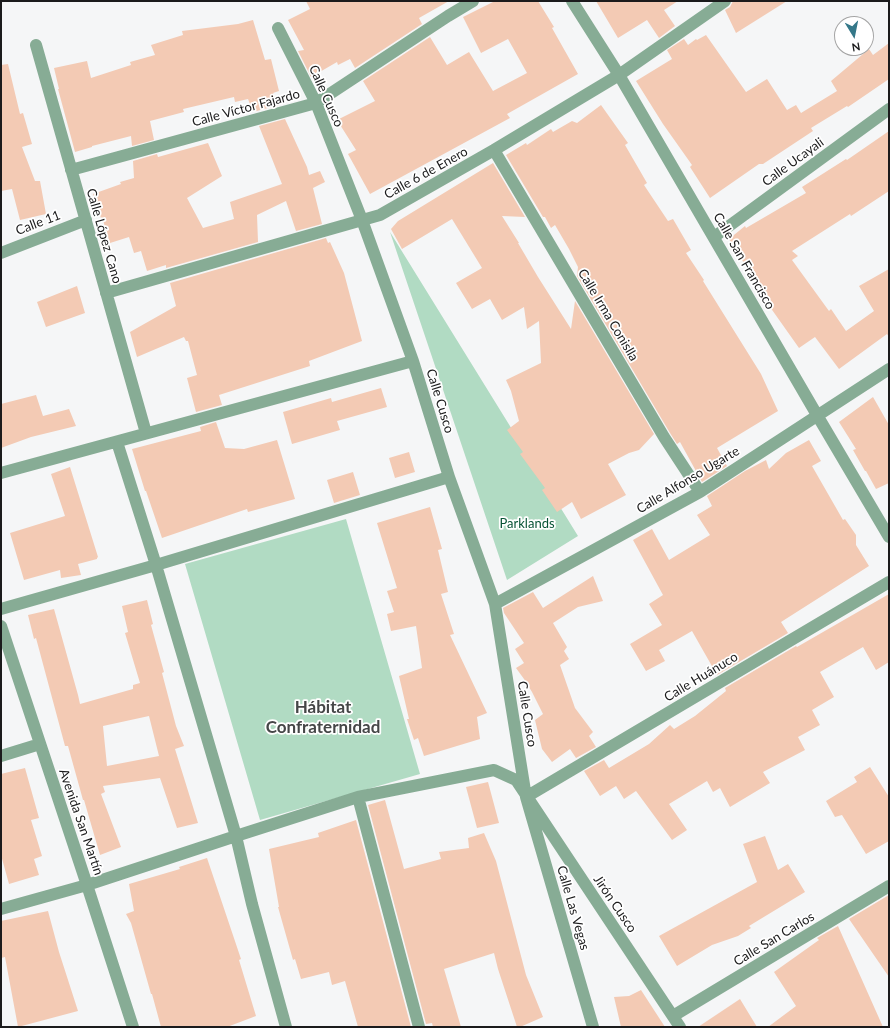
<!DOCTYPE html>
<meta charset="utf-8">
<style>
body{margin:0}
#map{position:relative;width:890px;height:1028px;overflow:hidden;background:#f5f6f7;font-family:Lato,sans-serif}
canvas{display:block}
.frame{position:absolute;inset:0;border:2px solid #1b1b1c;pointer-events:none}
.north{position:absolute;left:834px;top:16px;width:40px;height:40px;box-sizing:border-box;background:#fff;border:1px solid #a4a4a4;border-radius:50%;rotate:170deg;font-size:11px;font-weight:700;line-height:16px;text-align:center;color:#1b1b1c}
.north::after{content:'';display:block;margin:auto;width:14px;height:18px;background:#357889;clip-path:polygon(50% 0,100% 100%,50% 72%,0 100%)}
</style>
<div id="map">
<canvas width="890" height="1028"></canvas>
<div class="frame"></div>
<div class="north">N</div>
</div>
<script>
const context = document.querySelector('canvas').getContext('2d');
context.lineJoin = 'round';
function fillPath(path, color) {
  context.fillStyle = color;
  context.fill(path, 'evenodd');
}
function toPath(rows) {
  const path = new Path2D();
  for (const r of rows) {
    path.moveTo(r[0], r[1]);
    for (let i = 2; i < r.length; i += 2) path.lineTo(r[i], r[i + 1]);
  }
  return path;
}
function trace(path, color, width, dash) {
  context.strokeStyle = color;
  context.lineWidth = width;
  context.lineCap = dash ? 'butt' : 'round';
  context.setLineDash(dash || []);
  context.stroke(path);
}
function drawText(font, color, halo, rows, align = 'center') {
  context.font = font + ' Lato,sans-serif';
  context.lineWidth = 3.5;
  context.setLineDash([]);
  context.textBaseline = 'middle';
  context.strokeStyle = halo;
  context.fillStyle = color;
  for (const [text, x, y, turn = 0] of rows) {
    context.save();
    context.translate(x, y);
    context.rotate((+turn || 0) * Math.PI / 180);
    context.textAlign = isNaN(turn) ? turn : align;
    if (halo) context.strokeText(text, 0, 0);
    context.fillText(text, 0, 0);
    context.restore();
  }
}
fillPath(toPath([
 [390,232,578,536,507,580],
 [346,519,420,774,260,820,185,564]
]), '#b1dbc3');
fillPath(toPath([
 [306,1,449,1,419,18,422,24,355,68,350,59,338,65,337,62,311,77,298,51,304,50,288,20,310,9],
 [495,1,538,1,554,27,552,28,578,74,507,114,510,118,370,194,348,154,356,150,337,120,375,101,363,81,430,37,447,65,469,52,493,91,527,73,508,39,481,53,463,17],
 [596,1,678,1,664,10,675,26,659,38,647,20,618,38],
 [733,1,787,1,736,33,725,10,730,7],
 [253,20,265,60,271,59,279,91,273,93,279,105,253,112,248,99,235,102,234,97,183,109,184,112,150,121,154,140,132,146,131,136,92,146,92,147,75,152,58,89,59,89,54,68,87,61,91,78,131,65,130,62,155,55,151,45,183,35,182,31,238,24],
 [706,35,746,92,767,79,787,110,796,105,801,113,837,91,831,81,869,49,873,55,889,43,889,79,848,107,847,106,811,128,813,131,763,164,759,164,710,198,690,167,692,165,663,124,636,81,672,59,667,50,684,39,688,45,696,39,697,40],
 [8,64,20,114,23,113,32,144,22,147,35,181,40,181,46,214,20,220,12,189,1,191,1,65],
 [601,105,628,143,625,145,647,183,644,185,668,221,673,219,691,250,686,253,704,280,703,281,761,374,778,411,717,448,727,466,702,482,680,442,677,444,670,433,577,276,578,267,569,249,555,225,551,228,545,217,543,217,506,155,526,143,527,145,551,129,553,132,572,121,577,123],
 [285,119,307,167,309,175,320,171,325,182,313,188,322,224,296,231,286,201,257,215,258,242,166,268,166,265,147,271,141,251,134,253,129,237,110,243,102,217,101,218,93,194,121,184,120,182,134,178,133,161,157,154,158,157,208,143,222,176,187,198,203,228,234,219,230,202,282,184,259,126],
 [889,131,889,191,851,216,850,214,792,251,798,256,792,260,829,311,831,309,846,331,874,311,859,286,889,269,889,337,887,334,839,369,815,337,799,348,770,307,771,305,742,260,743,260,729,239,745,226,746,228,806,193,802,187,846,159,847,160],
 [493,163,525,217,502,216,519,243,518,243,538,277,571,329,575,301,654,434,639,450,629,453,608,464,626,495,581,519,572,502,557,512,542,490,545,488,520,454,523,452,507,430,519,421,511,391,506,380,541,363,539,321,527,329,524,307,502,320,490,299,472,309,456,283,482,268,452,219,402,249,391,229,398,221],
 [326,238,328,243,330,242,344,273,362,341,309,361,310,366,219,395,222,405,196,412,187,378,197,375,188,341,186,341,184,337,137,357,130,332,176,306,170,283],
 [77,286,85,313,46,327,37,302],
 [381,388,387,407,337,421,340,430,292,444,283,412,331,398,332,402],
 [36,395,43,416,69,409,76,426,31,437,1,448,1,404],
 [873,397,889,425,889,483,876,489,866,471,865,471,853,450,856,449,839,422],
 [216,422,225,448,244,449,277,440,295,499,248,512,247,509,162,538,146,491,145,491,132,449,201,431,200,427],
 [809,440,821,461,812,466,843,520,845,519,856,535,856,545,869,566,781,622,788,633,717,675,692,631,659,650,665,661,646,671,630,644,662,625,649,604,663,595,633,540,652,529,669,560,710,535,697,515,712,506,707,496,745,471,766,460,769,469,786,453],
 [409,452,415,472,395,478,389,458],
 [70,467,98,557,97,558,97,559,78,564,81,575,61,578,60,570,24,580,10,533,65,516,51,474],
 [353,472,360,495,334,503,327,480],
 [430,507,442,549,438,550,448,592,441,594,454,634,450,635,487,713,477,717,480,739,424,756,418,738,414,740,407,719,409,719,399,676,422,668,416,626,391,631,387,614,394,612,387,591,397,588,377,523],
 [593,576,603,601,578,607,553,623,567,647,564,651,569,659,560,665,575,708,593,732,589,736,596,747,576,758,570,749,552,762,542,749,535,720,543,714,532,692,524,679,516,668,524,663,515,649,524,643,504,613,503,608,533,592,543,608],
 [889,594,889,662,876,670,863,647,820,672,834,697,812,710,820,725,798,737,805,750,763,772,770,783,730,807,720,788,713,792,707,781,669,804,687,830,672,840,636,791,624,799,616,786,600,796,584,771,604,760,609,768,649,744,670,725,674,729,695,716,726,691,725,688,796,646,797,647],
 [147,600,153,624,151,625,164,672,162,673,176,726,184,746,175,749,198,823,177,828,160,778,103,786,105,792,101,794,121,847,100,855,84,800,83,800,68,746,65,746,36,638,34,639,28,615,54,609,78,695,80,704,133,689,133,685,140,683,125,633,128,632,122,606],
 [149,716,159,756,107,766,103,726],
 [870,767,889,797,889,841,866,854,842,815,835,817,826,801,857,782,854,777],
 [25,768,39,818,31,820,42,856,34,859,39,875,9,884,1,855,1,774],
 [488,782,499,823,477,828,466,787],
 [385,800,404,869,441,859,439,852,469,848,468,838,484,833,496,861,526,975,543,1017,520,1027,517,1027,498,969,494,953,444,969,461,1027,433,1027,432,1023,426,1024,368,805],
 [356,820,411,1027,358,1027,345,981,332,985,329,972,301,979,295,959,293,960,278,907,279,907,269,849,319,837,318,833],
 [765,836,778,870,788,864,805,892,749,926,751,928,738,936,712,945,677,966,659,936,757,882,743,844],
 [207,858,241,959,239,960,256,1016,227,1027,161,1027,152,994,151,994,131,923,126,914,134,911,129,884,180,869,179,867],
 [889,895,889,977,849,919],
 [48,911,59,952,78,1011,18,1027,5,957,1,958,1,921],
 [838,926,883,1027,768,1027,796,1006,774,972,819,940,817,938],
 [641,990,665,1027,621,1027,614,997,629,996],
 [740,999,757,1027,698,1027]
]), '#f3cab4');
trace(toPath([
 [572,1,619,75,817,415,889,537],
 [278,28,316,103,362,220,413,361,449,477,495,604,526,797,593,1027],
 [36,45,146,433],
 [494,150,664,437,700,492],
 [71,170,316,103,448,16,473,1],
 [714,237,889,109],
 [1,253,86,220],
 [106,293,380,215,494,150,619,75,725,1],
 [117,442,156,565,236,836,252,904,286,1027],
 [1,473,413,361],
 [495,604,700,492,889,369],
 [1,609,156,565,449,477],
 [1,626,87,885,133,1027],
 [1,756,40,744],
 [358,797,419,1027],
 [526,797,889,582],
 [1,909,87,885,236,836,358,797,494,770,516,780,680,1027],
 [673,1016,889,886]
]), '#87ac95', 12);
drawText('13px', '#1b1b1c', '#fff', [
 ["Calle Cusco",326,96,66],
 ["Calle Víctor Fajardo",246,108,-15],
 ["Calle Ucayali",793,162,-36],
 ["Calle 6 de Enero",426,173,-29],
 ["Calle 11",38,223,-21],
 ["Calle López Cano",104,236,74],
 ["Calle San Francisco",744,261,60],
 ["Calle Irma Conislla",608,315,59],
 ["Calle Cusco",440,401,73],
 ["Calle Alfonso Ugarte",688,480,-31],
 ["Calle Huánuco",701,677,-31],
 ["Calle Cusco",527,714,81],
 ["Avenida San Martín",81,822,71],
 ["Jirón Cusco",615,904,56],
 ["Calle Las Vegas",573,908,74],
 ["Calle San Carlos",774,939,-31]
]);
drawText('13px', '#075335', '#fff', [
 ["Parklands",527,524]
]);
drawText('bold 17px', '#454647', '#fff', [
 ["Hábitat",323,708],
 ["Confraternidad",323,728]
]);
</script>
